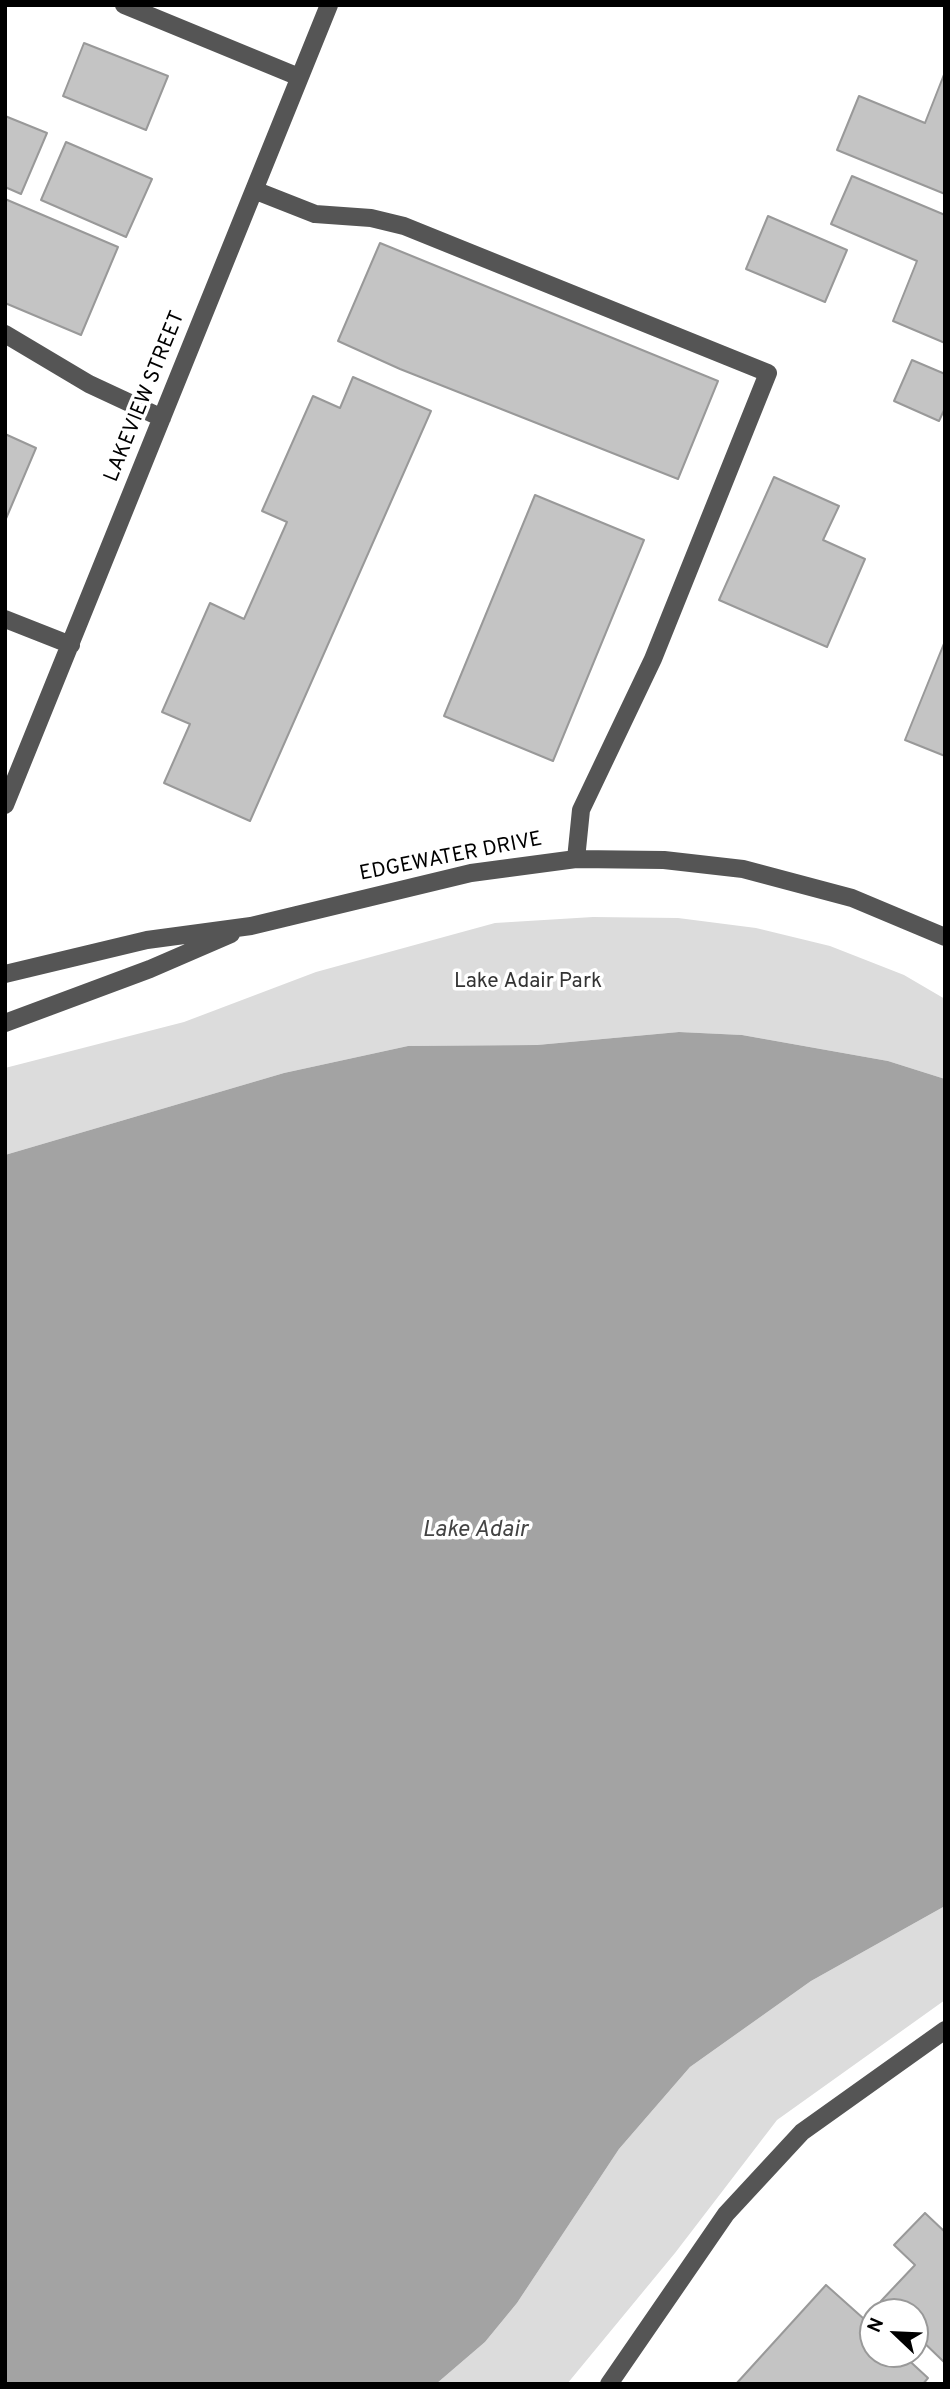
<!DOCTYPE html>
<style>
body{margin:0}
#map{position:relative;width:950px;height:2389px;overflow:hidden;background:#fff;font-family:Overpass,sans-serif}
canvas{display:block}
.frame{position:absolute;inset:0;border:7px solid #000;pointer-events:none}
.north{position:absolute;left:859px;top:2298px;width:70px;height:70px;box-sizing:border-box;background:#fff;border:2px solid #999;border-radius:50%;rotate:293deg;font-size:19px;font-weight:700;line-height:28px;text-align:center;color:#000}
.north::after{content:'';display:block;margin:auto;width:24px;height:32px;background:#000;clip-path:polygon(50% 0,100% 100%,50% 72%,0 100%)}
</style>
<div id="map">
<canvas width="950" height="2389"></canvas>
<div class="frame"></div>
<div class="north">N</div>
</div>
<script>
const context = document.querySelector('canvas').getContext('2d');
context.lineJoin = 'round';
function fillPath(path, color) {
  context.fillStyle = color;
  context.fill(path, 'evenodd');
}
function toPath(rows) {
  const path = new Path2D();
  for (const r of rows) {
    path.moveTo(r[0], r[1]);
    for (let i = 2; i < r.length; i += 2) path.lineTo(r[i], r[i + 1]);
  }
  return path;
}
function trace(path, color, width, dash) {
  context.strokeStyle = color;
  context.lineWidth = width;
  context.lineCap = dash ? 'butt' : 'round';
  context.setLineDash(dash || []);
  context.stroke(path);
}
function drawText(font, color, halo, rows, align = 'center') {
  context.font = font + ' Overpass,sans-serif';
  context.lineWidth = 7;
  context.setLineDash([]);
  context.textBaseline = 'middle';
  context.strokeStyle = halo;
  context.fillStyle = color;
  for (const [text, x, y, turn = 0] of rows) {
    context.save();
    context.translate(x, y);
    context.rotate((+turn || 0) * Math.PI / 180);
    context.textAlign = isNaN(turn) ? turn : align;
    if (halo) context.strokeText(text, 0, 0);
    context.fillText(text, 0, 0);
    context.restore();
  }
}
fillPath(toPath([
 [593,917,678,918,756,928,830,946,904,975,945,999,945,1079,888,1061,742,1035,679,1032,537,1045,408,1046,284,1073,5,1155,5,1068,184,1022,316,972,495,923],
 [945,1906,945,2000,777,2120,675,2253,567,2384,436,2384,485,2342,517,2303,619,2149,690,2067,811,1981]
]), '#dcdcdc');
fillPath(toPath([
 [679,1032,742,1035,888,1061,945,1079,945,1906,811,1981,690,2067,619,2149,517,2303,485,2342,436,2384,5,2384,5,1155,284,1073,408,1046,537,1045]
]), '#a3a3a3');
const building = toPath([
 [84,43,168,76,146,130,63,96,84,43],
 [945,72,945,194,837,150,859,96,925,123,945,72],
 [5,116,47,133,21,194,5,187,5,116],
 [66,142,152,179,126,237,41,200,66,142],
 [852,176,945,215,945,343,893,321,917,261,831,224,852,176],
 [5,199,118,247,81,335,5,303,5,199],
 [768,216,847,250,825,302,746,269,768,216],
 [380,243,718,381,678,479,400,369,338,341,380,243],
 [912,360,945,374,945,408,939,421,894,401,912,360],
 [353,377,431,411,250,821,164,783,190,724,162,712,210,603,244,619,287,522,262,511,313,396,340,408,353,377],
 [5,434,36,448,5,521,5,434],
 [774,477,839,506,823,540,865,559,827,647,719,600,774,477],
 [535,495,644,540,553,761,444,716,535,495],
 [945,641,945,756,905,740,945,641],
 [925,2213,945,2232,945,2363,915,2334,915,2312,893,2312,881,2301,915,2265,894,2245,925,2213],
 [826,2285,873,2327,873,2354,902,2354,928,2378,923,2384,736,2384,826,2285]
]);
fillPath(building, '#c4c4c4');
trace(building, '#999', 2);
trace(toPath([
 [124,5,299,77],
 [254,190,315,214,371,218,404,226,768,373,653,659,581,810,576,859],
 [5,334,89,384,162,418],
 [5,619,71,645],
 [5,805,329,5],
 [5,974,147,940,251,926,471,873,576,859,664,860,743,869,852,898,945,937],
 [5,1023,150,969,231,934],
 [609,2384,726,2214,802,2132,945,2030]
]), '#555', 18);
drawText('21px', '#000', '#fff', [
 ["LAKEVIEW STREET",146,397,-68],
 ["EDGEWATER DRIVE",451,858,-11]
]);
drawText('21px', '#333', '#fff', [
 ["Lake Adair Park",528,983]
]);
drawText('italic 23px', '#444', '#fff', [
 ["Lake Adair",475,1531]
]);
</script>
